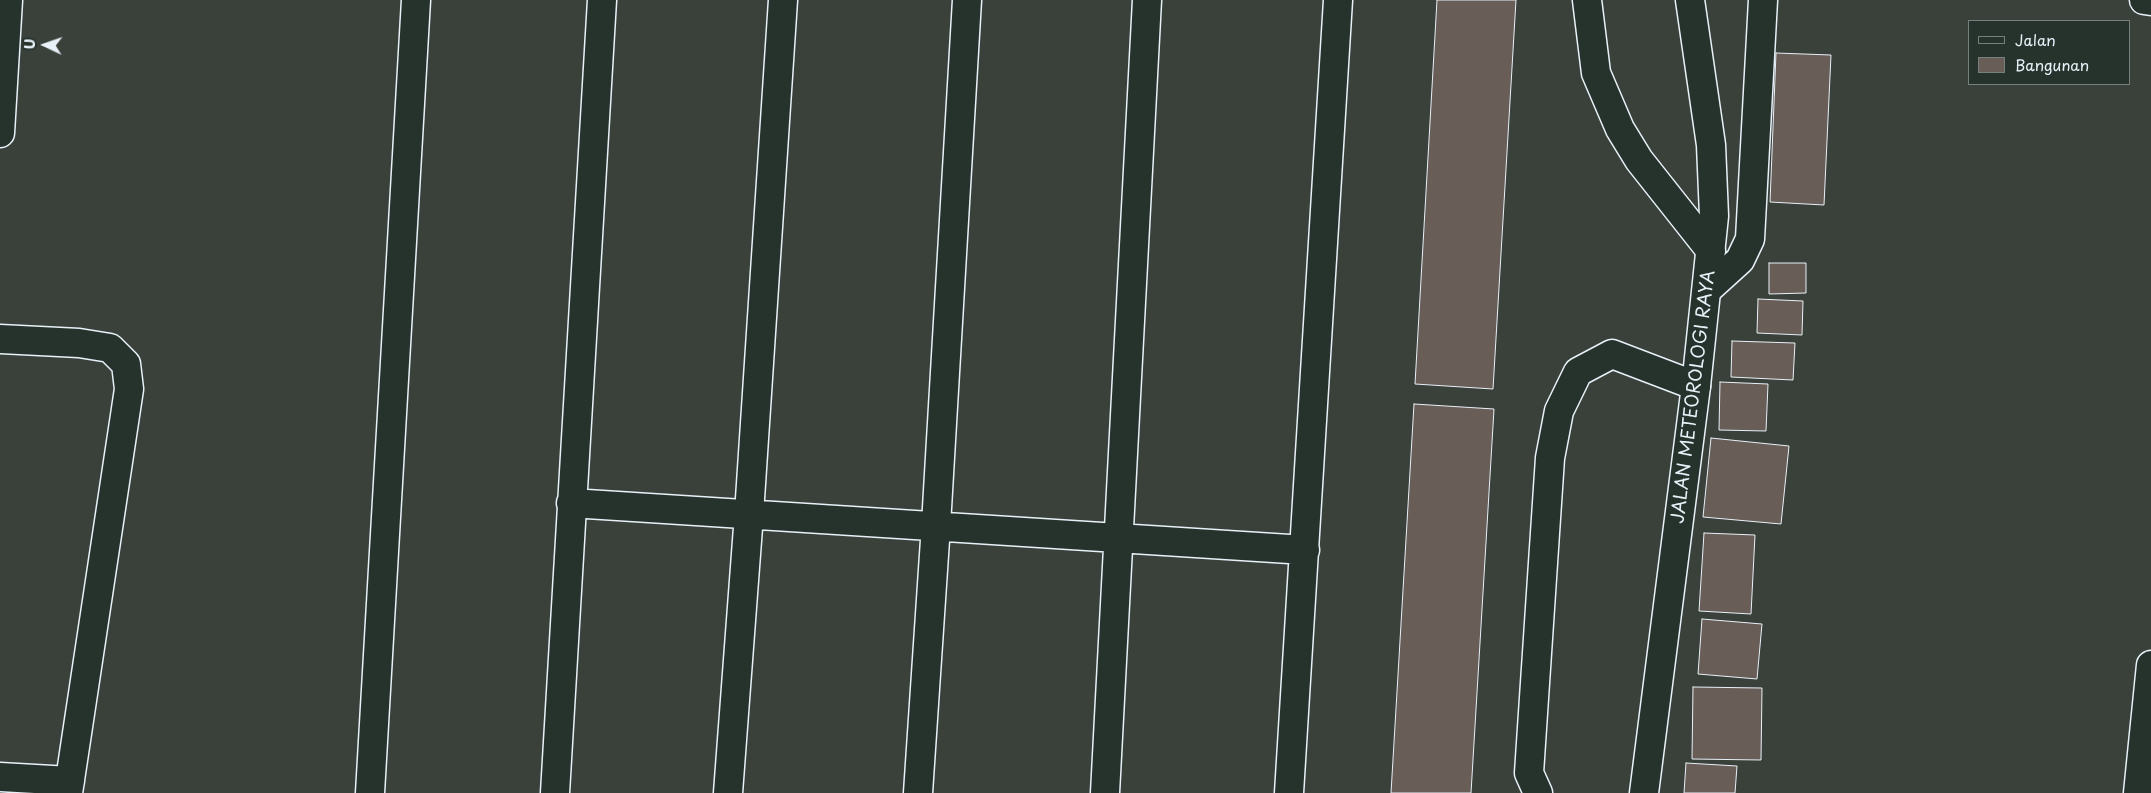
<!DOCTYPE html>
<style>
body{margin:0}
#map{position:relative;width:2151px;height:793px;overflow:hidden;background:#3a403a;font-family:"Playpen Sans",sans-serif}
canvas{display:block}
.legend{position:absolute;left:1968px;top:20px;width:162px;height:65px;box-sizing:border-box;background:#26332d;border:1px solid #747f7e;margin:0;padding:6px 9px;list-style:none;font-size:15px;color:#e8f1f8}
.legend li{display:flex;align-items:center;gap:10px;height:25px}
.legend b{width:25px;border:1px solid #747f7e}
.north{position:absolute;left:20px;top:20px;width:50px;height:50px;-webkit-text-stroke:4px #26332d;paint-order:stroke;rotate:273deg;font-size:14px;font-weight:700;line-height:20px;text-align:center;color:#e8f1f8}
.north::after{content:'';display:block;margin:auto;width:18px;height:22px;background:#e8f1f8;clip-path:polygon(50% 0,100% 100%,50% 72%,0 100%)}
</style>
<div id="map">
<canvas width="2151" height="793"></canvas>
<ul class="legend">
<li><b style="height:6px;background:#26332d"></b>Jalan</li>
<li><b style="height:14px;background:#695d58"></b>Bangunan</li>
</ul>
<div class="north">U</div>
</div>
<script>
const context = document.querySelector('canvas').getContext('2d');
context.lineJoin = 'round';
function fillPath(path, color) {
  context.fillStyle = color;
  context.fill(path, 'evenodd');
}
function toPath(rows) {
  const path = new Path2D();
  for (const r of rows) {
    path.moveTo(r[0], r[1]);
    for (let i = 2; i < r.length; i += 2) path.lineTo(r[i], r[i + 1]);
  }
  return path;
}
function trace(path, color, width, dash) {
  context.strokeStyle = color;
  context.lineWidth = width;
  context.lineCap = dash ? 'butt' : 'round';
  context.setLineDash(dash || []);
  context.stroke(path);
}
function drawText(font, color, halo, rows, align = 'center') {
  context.font = font + ' "Playpen Sans",sans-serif';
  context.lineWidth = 5;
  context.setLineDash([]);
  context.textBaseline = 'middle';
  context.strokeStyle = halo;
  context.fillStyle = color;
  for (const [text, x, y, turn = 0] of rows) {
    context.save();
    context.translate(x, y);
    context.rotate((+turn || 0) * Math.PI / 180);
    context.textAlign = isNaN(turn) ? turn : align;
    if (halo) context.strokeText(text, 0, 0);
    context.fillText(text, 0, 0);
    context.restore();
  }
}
const building = toPath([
 [1437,0,1516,0,1493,389,1415,384,1437,0],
 [1776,53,1831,55,1824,205,1770,202,1776,53],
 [1769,263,1806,263,1806,293,1769,294,1769,263],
 [1758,299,1803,301,1802,335,1757,333,1758,299],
 [1732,341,1795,343,1793,380,1731,377,1732,341],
 [1720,382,1768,384,1766,431,1719,430,1720,382],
 [1414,404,1494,409,1471,793,1391,793,1414,404],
 [1711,438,1789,446,1781,524,1703,517,1711,438],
 [1704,533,1755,535,1751,614,1699,611,1704,533],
 [1702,619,1762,624,1757,679,1698,674,1702,619],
 [1693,687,1762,688,1761,760,1692,759,1693,687],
 [1686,763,1737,766,1735,793,1684,793,1686,763]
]);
fillPath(building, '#695d58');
trace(building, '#e8f1f8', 1);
const minor = toPath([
 [1587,0,1596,73,1620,129,1639,160,1711,251],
 [2144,0,2151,1],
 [0,133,8,0],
 [1708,289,1740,260,1750,239,1763,0],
 [0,339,79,343,110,348,126,364,129,389,68,793],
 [571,503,1305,550],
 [0,777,70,781],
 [370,793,416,0],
 [555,793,602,0],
 [728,793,749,514,783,0],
 [918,793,936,525,967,0],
 [1105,793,1147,0],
 [1289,793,1338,0],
 [1538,793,1529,773,1550,458,1559,411,1578,372,1612,354,1696,386],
 [2138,793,2151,665]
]);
const major = toPath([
 [1644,793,1696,386,1714,216,1711,145,1690,0]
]);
trace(minor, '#e8f1f8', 31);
trace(major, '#e8f1f8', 31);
trace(minor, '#26332d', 28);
trace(major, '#26332d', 28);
drawText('18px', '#e8f1f8', '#26332d', [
 ["JALAN METEOROLOGI RAYA",1694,397,-83]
]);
</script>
